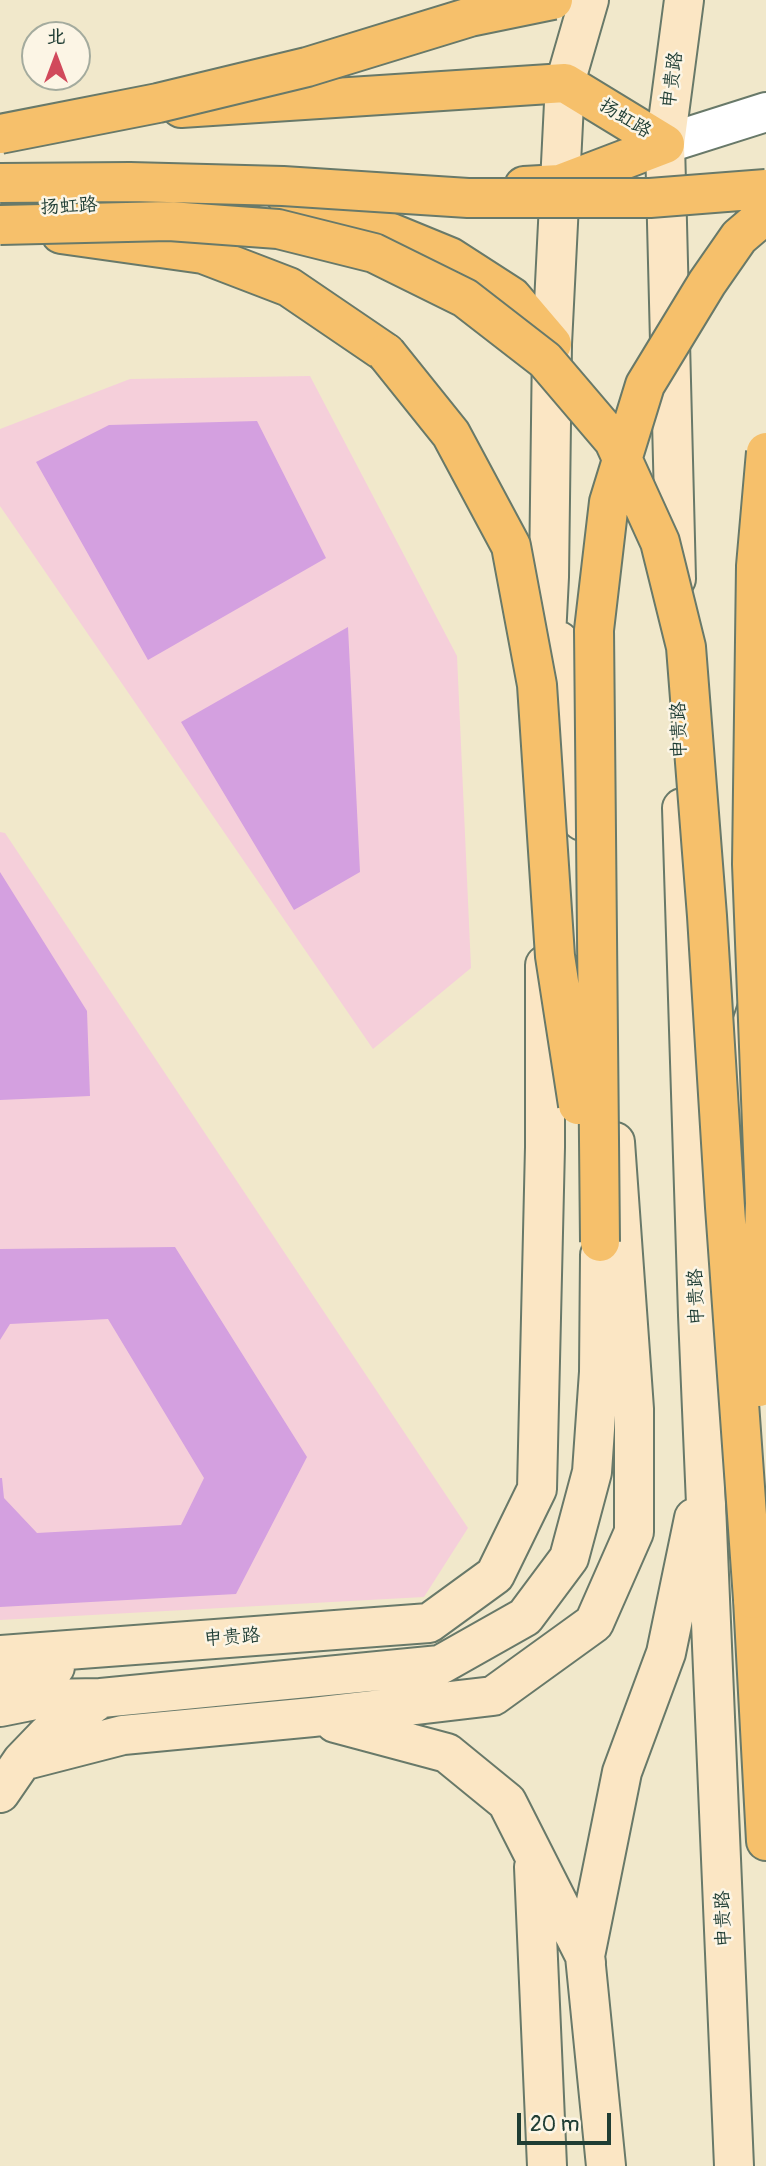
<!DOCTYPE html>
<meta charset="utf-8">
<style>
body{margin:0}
#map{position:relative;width:766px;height:2166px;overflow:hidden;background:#f1e8cb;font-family:Pangolin,"LXGW WenKai TC",sans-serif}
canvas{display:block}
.north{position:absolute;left:21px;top:21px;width:70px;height:70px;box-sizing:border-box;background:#fcf5e5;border:2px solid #a4ab9e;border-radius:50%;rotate:0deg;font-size:19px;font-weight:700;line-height:28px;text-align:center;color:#1f3d34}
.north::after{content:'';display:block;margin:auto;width:24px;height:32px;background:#d1495b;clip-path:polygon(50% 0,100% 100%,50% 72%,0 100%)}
.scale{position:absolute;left:517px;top:2113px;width:94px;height:32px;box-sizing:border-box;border:4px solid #1f3d34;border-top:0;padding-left:9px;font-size:21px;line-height:24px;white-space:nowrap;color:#1f3d34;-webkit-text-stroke:5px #fcf5e5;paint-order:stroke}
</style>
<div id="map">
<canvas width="766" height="2166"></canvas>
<div class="north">北</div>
<div class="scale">20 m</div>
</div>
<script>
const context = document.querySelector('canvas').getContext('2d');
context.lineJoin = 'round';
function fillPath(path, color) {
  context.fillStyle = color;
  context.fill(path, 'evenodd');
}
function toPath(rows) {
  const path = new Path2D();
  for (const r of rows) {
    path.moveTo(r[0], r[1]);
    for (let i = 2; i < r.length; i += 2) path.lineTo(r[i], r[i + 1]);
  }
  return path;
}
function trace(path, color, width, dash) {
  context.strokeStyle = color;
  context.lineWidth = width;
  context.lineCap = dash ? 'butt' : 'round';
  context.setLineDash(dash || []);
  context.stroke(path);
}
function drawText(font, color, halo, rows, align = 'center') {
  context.font = font + ' Pangolin,"LXGW WenKai TC",sans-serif';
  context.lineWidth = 5;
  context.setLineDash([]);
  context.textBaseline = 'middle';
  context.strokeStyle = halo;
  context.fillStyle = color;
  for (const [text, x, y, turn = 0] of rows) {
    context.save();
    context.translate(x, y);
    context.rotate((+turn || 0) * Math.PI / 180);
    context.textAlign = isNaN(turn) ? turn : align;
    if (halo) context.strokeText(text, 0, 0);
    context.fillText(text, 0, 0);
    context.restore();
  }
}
fillPath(toPath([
 [310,376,457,656,471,968,373,1049,0,506,0,429,130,379],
 [0,832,5,833,468,1528,424,1597,0,1620]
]), '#f5cfda');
fillPath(toPath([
 [257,421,326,558,148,660,36,462,109,425],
 [348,627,360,872,294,910,181,722],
 [0,872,87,1011,90,1096,0,1100],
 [175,1247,307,1457,236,1594,0,1607,0,1478,2,1478,4,1498,37,1533,181,1525,204,1478,108,1319,10,1324,0,1340,0,1249]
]), '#d4a0e0');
const street = toPath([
 [665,144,766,112]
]);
const secondary = toPath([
 [676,579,665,144,684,0],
 [559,641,582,821],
 [544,677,549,577,552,344,565,83,589,0],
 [682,808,698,1315,734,2166],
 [736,1127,736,1072,757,1009],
 [0,1655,429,1623,495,1575,537,1489,545,1147,545,965],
 [0,1683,55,1667],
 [0,1707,40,1699,101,1698],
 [335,1723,447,1753,507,1802,585,1956,586,1963],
 [22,1761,123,1735,313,1717,493,1696,594,1623,634,1532,634,1409,615,1142],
 [0,1793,22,1761,47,1735,101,1698,440,1665,525,1617,569,1558,592,1472,599,1372,600,1255],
 [534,1867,547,2166],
 [606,2166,585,1956,622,1772,666,1653,694,1518]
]);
const primary = toPath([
 [181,108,565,83,665,144],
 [524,186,560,184,665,144],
 [286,196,372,225,450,257,512,297,552,344]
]);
const highway = toPath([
 [61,234,203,254,289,287,386,353],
 [753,1599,766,1841]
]);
trace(street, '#687969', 42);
trace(secondary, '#687969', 42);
trace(primary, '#687969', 42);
trace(highway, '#687969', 42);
trace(street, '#fff', 38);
trace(secondary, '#fbe6c4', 38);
trace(primary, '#f6c06b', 38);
trace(highway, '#f6c06b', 38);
const highwayBridge = toPath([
 [0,134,158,103,307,67,470,17,553,0],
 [0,183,130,182,283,186,468,198,650,198,766,189],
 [0,225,169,221,278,229,374,253,465,298,545,360,614,441,660,542,686,647,707,916,725,1207,753,1599],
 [386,353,451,434,511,546,537,685,555,956,578,1105],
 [600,1242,594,630,609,502,645,385,707,283,739,237,766,214],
 [759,1387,765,1203,752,864,756,566,766,452]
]);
trace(highwayBridge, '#687969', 42, []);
trace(highwayBridge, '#f6c06b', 38);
drawText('19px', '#1f3d34', '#fcf5e5', [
 ["申贵路",673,80,-82],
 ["扬虹路",625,119,32],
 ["扬虹路",69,207,-3],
 ["申贵路",680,730,-91],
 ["申贵路",697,1297,-92],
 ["申贵路",232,1638,-4],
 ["申贵路",724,1919,-92]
]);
</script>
